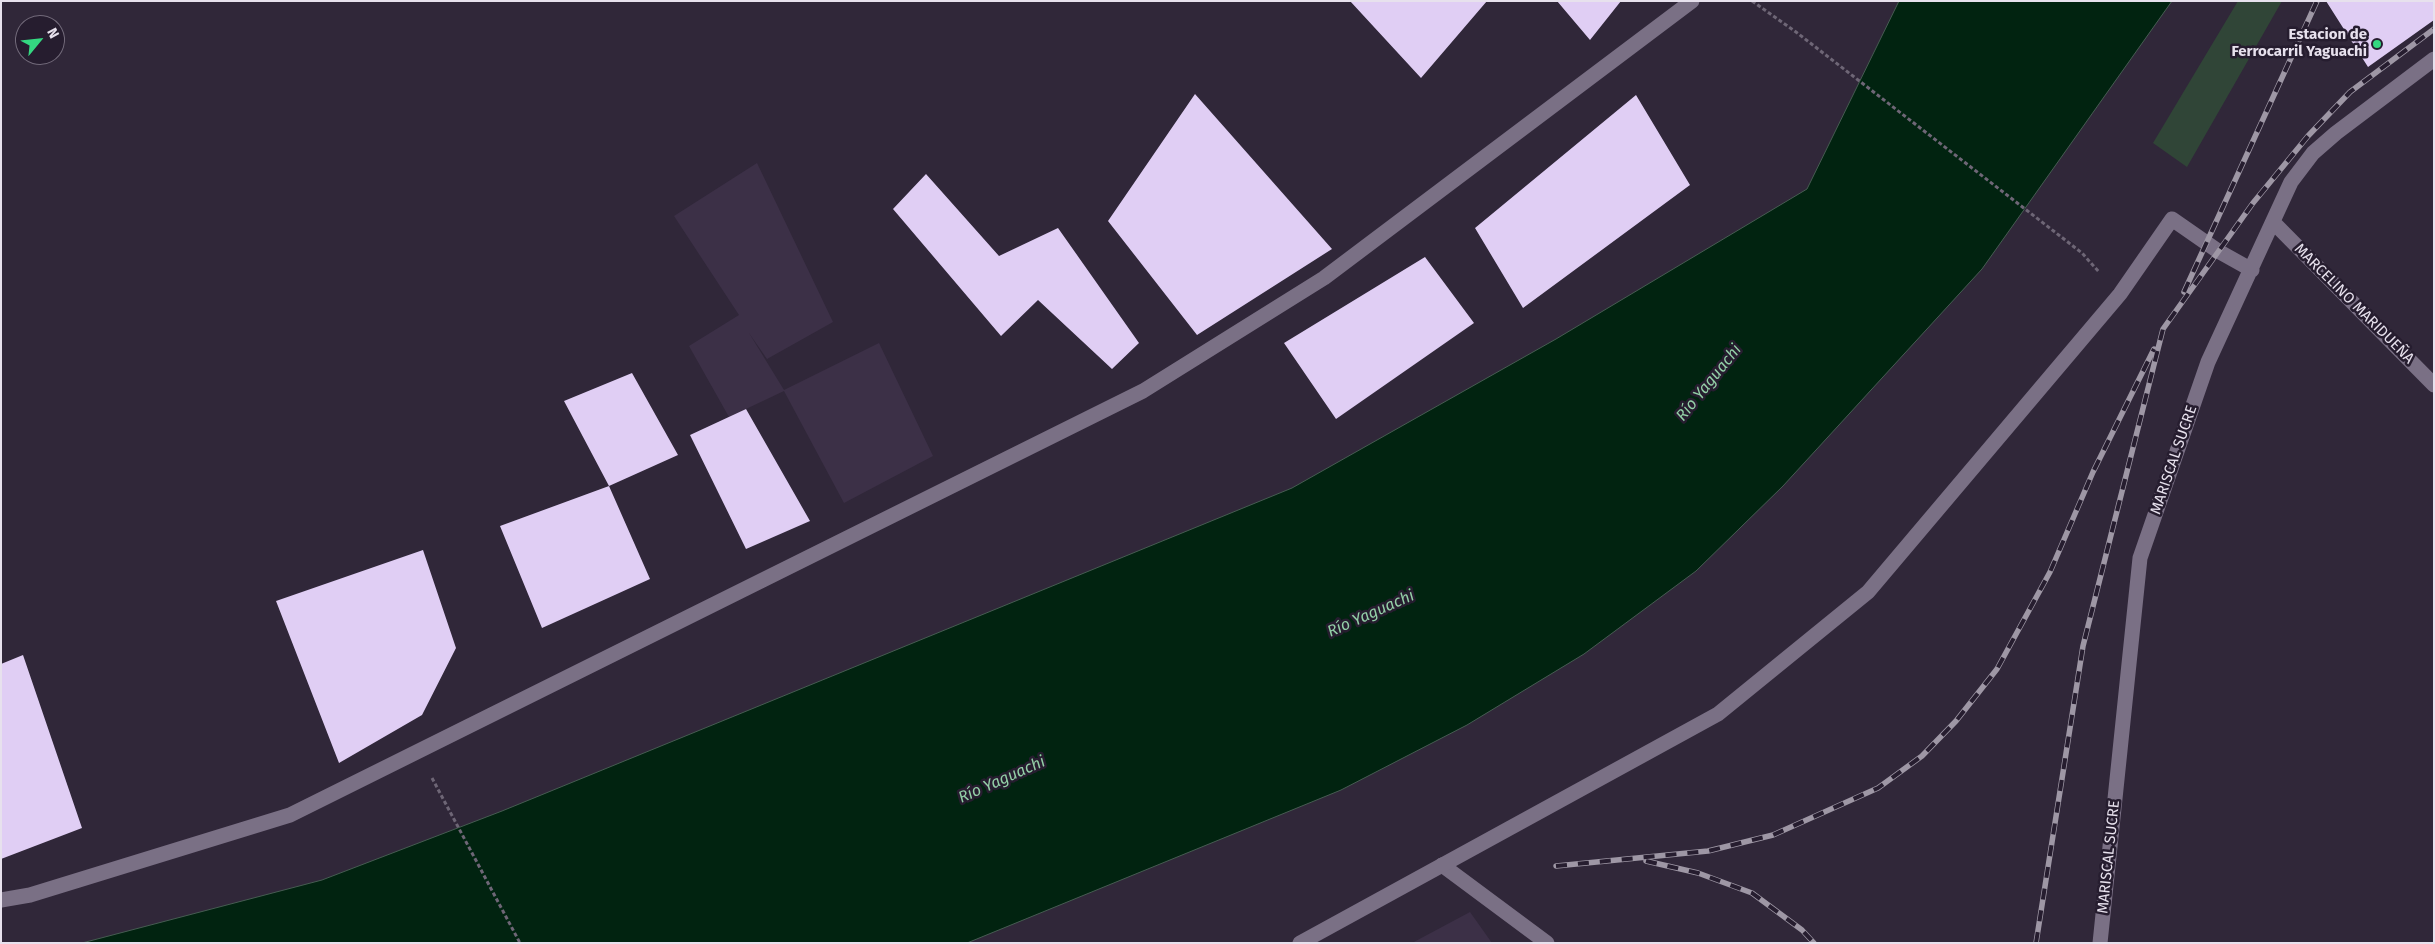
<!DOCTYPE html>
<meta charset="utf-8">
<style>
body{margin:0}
#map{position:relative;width:2435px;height:944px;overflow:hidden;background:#302739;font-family:"Fira Sans",sans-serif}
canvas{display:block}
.frame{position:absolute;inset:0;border:2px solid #e7e1ed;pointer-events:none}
.north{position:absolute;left:15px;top:15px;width:50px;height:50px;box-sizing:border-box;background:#261d2f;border:1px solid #736b7b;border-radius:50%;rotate:62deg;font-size:14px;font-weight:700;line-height:20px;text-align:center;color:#e7e1ed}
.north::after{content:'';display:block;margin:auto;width:18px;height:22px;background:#34d881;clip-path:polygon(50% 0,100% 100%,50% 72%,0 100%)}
</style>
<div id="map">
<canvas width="2435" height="944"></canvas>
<div class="frame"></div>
<div class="north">N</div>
</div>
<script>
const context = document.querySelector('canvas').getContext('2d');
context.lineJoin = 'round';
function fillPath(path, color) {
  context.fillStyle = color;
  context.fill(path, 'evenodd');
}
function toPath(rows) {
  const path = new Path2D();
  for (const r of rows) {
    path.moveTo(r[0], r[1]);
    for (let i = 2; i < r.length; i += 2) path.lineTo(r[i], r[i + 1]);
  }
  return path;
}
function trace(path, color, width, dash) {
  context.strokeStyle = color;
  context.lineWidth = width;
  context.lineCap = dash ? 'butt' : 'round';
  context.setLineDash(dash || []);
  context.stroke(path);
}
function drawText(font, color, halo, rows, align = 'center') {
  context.font = font + ' "Fira Sans",sans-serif';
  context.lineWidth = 5;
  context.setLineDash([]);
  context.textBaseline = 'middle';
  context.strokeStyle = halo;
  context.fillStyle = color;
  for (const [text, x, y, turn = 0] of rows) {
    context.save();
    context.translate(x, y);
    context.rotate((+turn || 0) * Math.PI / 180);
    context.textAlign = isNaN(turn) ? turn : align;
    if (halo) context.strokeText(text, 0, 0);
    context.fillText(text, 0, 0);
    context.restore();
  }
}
fillPath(toPath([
 [757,163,833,322,767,359,749,333,784,390,879,343,933,456,844,503,784,391,729,417,689,346,739,315,674,216],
 [1470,912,1492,943,1412,943]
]), '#3c3047');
fillPath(toPath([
 [2238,1,2282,1,2187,167,2153,143]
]), '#304537');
const water = toPath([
 [1899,1,2172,1,1982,269,1783,486,1696,571,1584,654,1467,725,1341,790,967,943,82,943,322,880,502,811,1292,488,1556,339,1807,189,1899,1]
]);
fillPath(water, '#012310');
trace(water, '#465c52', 1);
fillPath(toPath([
 [1350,1,1487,1,1421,78],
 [1557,1,1621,1,1590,40],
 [2326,1,2434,1,2434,20,2368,67],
 [1195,94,1332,249,1197,335,1108,221],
 [1636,95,1690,185,1523,308,1475,228],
 [926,174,999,256,1058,228,1139,343,1112,369,1038,300,1001,336,893,209],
 [1425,257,1474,323,1336,419,1284,343],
 [632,373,678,455,609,486,564,401],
 [746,409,810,521,746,549,690,435],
 [609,486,650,579,542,628,500,526],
 [423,550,456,648,422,715,339,763,276,601],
 [23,655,82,828,1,859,1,664]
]), '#e0cef4');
trace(toPath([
 [1752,1,1796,32,2082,253,2099,272],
 [432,778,520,943]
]), '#6e6676', 3, [4, 2.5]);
trace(toPath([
 [1442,865,1547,943]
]), '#7a7085', 15);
trace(toPath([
 [2274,223,2434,385],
 [1,900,30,895,290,815,1143,391,1324,278,1692,1],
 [1300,943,1718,714,1868,592,2120,294,2172,219,2218,251,2252,270],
 [2100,943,2140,558,2208,362,2291,182,2313,153,2336,133,2434,59]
]), '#7a7085', 15);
const rail = toPath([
 [2184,292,2317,1],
 [1646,861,1698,873,1752,893,1802,930,1814,943],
 [1556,866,1708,851,1773,835,1878,788,1922,756,1956,721,1997,669,2050,572,2093,472,2154,349],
 [2036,943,2083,646,2163,329,2253,203,2308,136,2350,92,2434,29]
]);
trace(rail, '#9e97a5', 5.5);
trace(rail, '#261d2f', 4, [11]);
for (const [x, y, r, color] of [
 [2377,44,5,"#34d881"]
]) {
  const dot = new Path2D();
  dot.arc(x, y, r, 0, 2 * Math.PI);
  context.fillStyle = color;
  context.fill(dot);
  trace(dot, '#261d2f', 2);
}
drawText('bold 15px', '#e7e1ed', '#261d2f', [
 ["Estacion de",2367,35],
 ["Ferrocarril Yaguachi",2367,52]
], 'right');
drawText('15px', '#e7e1ed', '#261d2f', [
 ["MARCELINO MARIDUEÑA",2354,304,45],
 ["MARISCAL SUCRE",2174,460,-71],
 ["MARISCAL SUCRE",2109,857,-84]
]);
drawText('italic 16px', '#93cfa7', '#261d2f', [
 ["Río Yaguachi",1709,383,-51],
 ["Río Yaguachi",1371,614,-24],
 ["Río Yaguachi",1002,780,-24]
]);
</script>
